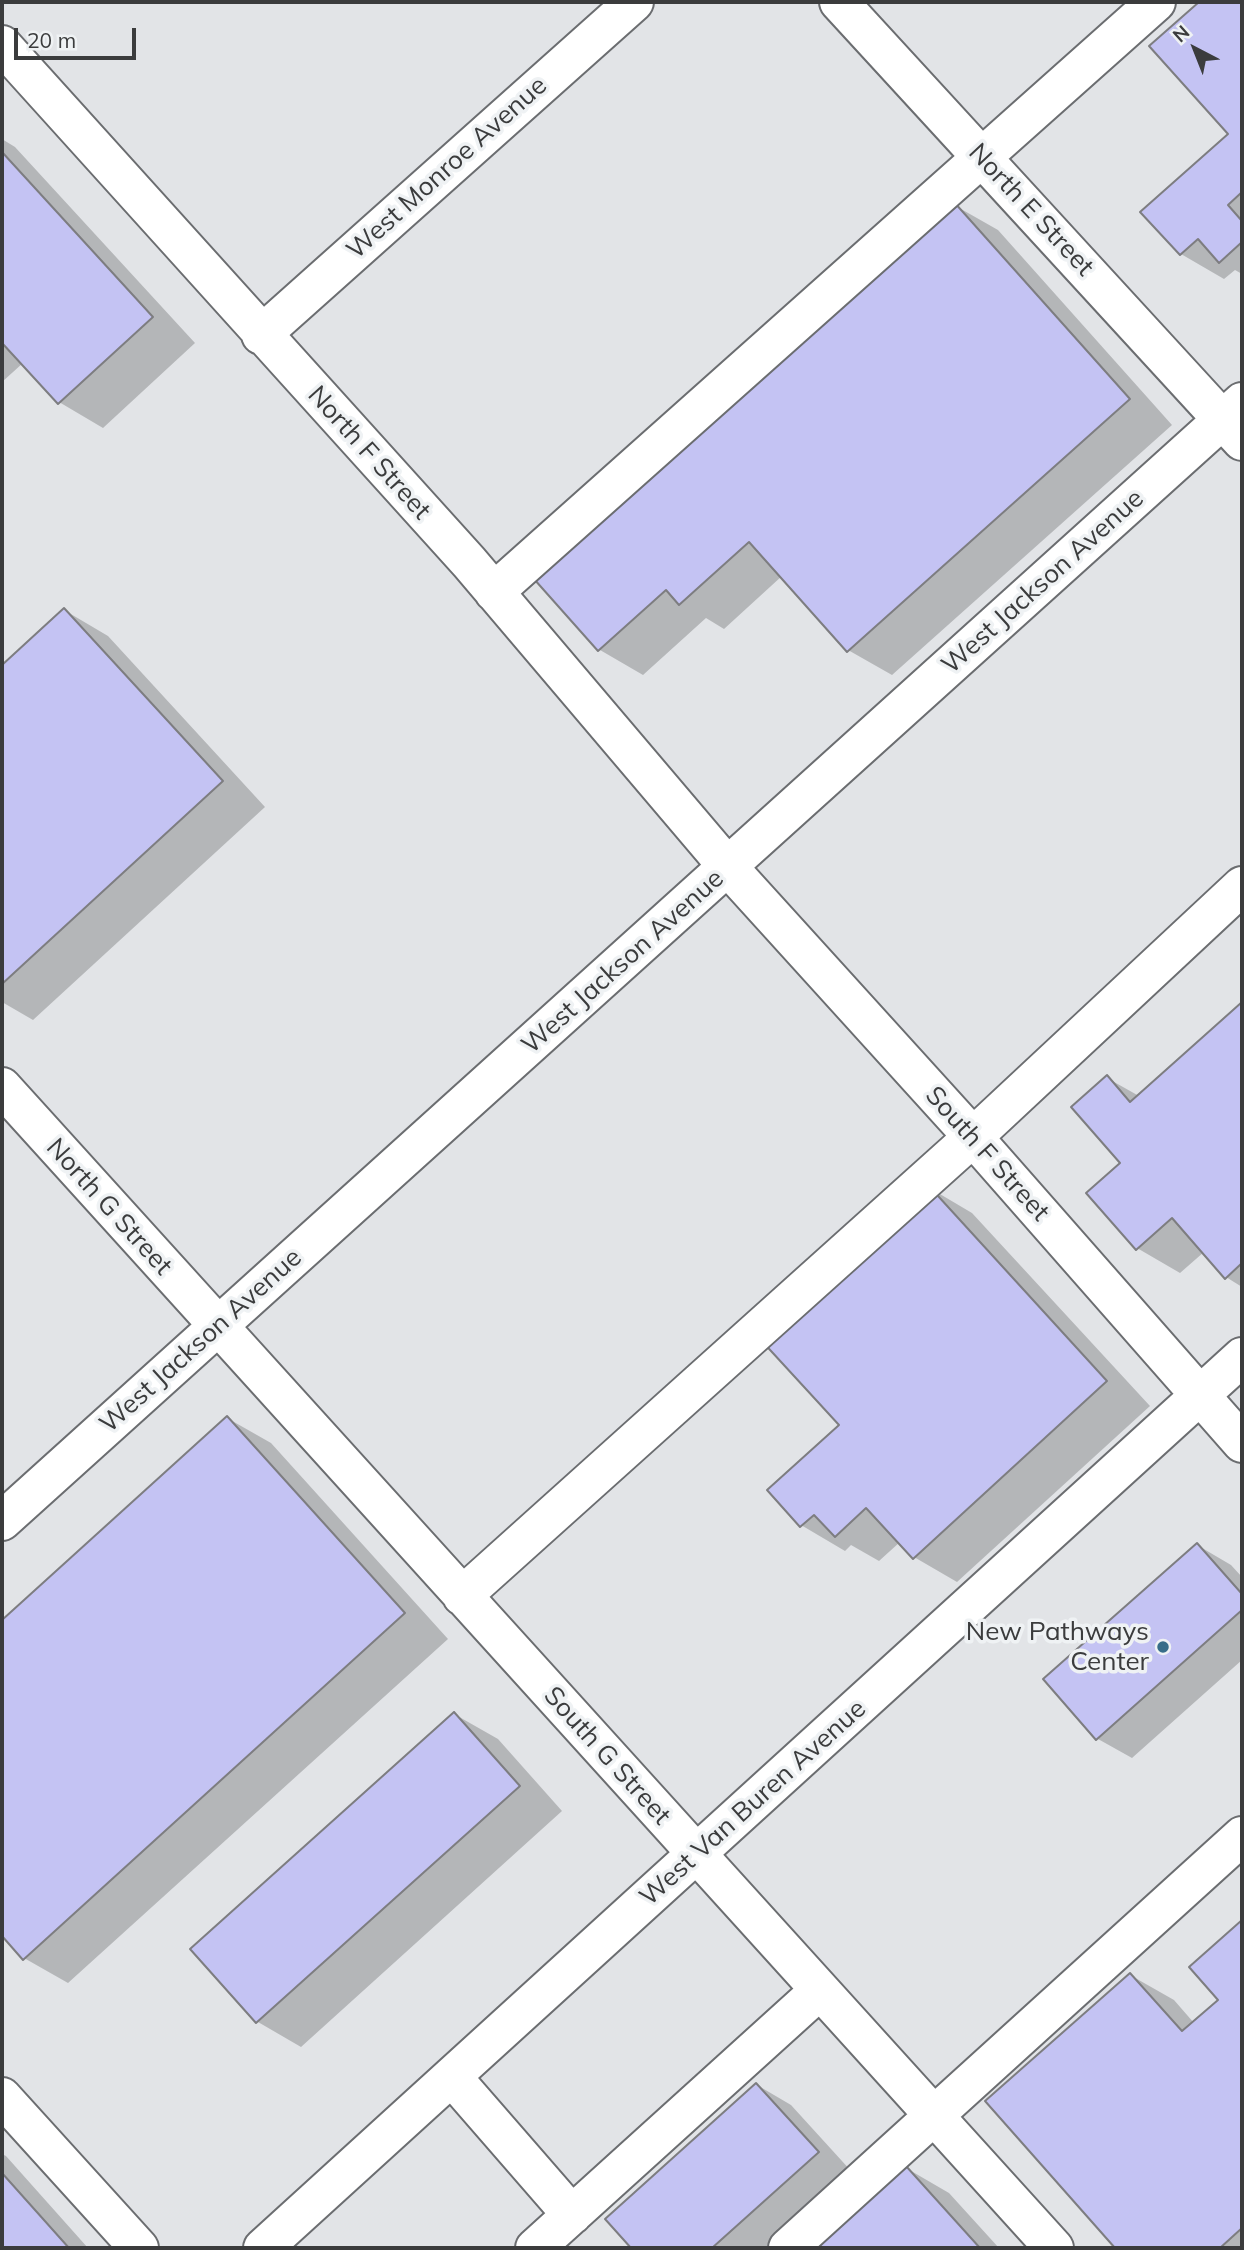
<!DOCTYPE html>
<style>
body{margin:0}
#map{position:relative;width:1244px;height:2250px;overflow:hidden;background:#e2e4e7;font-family:Mulish,sans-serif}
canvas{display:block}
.frame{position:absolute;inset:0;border:4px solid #3b3c3d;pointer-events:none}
.north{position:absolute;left:1160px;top:14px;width:70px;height:70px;-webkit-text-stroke:5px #eff2f4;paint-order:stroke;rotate:318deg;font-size:19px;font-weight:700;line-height:28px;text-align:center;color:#3b3c3d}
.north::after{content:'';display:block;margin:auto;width:24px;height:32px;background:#3b3c3d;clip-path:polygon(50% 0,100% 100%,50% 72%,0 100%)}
.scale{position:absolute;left:14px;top:28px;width:122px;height:32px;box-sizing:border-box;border:4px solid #3b3c3d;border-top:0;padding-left:9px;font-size:21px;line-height:24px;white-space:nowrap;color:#3b3c3d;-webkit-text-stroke:5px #eff2f4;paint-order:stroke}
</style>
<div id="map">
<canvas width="1244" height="2250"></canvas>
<div class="frame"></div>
<div class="north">N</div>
<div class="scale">20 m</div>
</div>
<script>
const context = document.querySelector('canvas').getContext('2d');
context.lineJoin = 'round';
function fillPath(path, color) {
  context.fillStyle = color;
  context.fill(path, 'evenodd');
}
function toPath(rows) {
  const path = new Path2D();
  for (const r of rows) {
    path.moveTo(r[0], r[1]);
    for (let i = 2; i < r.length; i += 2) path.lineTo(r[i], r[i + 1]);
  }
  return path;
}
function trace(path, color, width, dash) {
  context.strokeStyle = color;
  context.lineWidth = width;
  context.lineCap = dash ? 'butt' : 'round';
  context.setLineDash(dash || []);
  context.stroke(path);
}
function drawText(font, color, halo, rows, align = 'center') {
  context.font = font + ' Mulish,sans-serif';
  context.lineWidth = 7;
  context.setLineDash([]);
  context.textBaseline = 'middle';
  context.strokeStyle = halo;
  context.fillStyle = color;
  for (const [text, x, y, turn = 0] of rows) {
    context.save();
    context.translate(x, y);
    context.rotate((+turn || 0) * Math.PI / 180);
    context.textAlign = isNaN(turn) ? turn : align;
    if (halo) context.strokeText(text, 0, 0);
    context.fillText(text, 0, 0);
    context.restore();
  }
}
fillPath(toPath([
 [1201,2,1242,2,1242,274,1235,270,1224,279,1181,254,1230,134,1152,46],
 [2,139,15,147,195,343,103,428,59,402,23,363,2,382],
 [954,205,998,230,1172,425,892,675,848,650,782,576,724,629,706,618,643,675,600,650,537,579],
 [64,610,108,636,265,807,33,1020,2,1002,2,668],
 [1242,1005,1242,1287,1226,1277,1204,1252,1180,1273,1137,1248,1107,1078,1139,1096],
 [928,1187,972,1213,1150,1406,957,1582,914,1557,900,1542,879,1561,851,1545,845,1551,801,1525],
 [227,1418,271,1443,448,1639,68,1983,24,1958,2,1933,2,1622],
 [1197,1545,1231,1565,1242,1577,1242,1660,1132,1758,1098,1739],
 [454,1714,498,1739,562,1811,301,2047,258,2022,193,1950],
 [1242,1922,1242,2248,1117,2248,988,2101,1130,1975,1174,2000,1194,2023,1220,2000,1191,1967],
 [757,2085,791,2105,852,2172,768,2248,633,2248,607,2220],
 [2,2154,6,2156,88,2248,2,2248],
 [906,2168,949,2193,999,2248,818,2248]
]), '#0003');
const building = toPath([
 [1199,2,1242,2,1242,192,1228,205,1242,221,1242,242,1219,263,1198,239,1180,255,1140,212,1228,134,1149,46,1199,2],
 [2,152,153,317,58,404,2,343,2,152],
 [954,202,1130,399,847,652,749,542,679,605,666,590,598,651,534,579,954,202],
 [64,608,223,781,2,984,2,665,64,608],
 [1242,1002,1242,1263,1225,1279,1172,1218,1136,1250,1086,1193,1120,1163,1071,1107,1107,1075,1130,1102,1242,1002],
 [928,1185,1107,1381,913,1559,866,1508,835,1537,814,1515,800,1527,767,1490,839,1425,760,1339,928,1185],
 [227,1416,405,1613,23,1960,2,1936,2,1620,227,1416],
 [1197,1543,1242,1594,1242,1610,1096,1740,1043,1679,1197,1543],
 [454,1712,520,1786,256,2023,190,1949,454,1712],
 [1242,1920,1242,2228,1220,2248,1115,2248,985,2101,1130,1973,1182,2031,1218,2000,1189,1967,1242,1920],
 [756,2083,819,2152,712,2248,631,2248,605,2219,756,2083],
 [906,2166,980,2248,815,2248,906,2166],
 [2,2173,69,2248,2,2248,2,2173]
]);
fillPath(building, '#c4c3f3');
trace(building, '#7d7d80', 2);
const minor = toPath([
 [839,2,1242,441],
 [2,45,469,562,728,867,973,1137,1242,1443],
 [261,335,634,2],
 [494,592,1156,2],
 [2,1087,1054,2248],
 [2,1521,1242,402],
 [462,1596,973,1137,1242,886],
 [452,2077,572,2215],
 [2,2097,139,2248],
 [263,2248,1242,1357],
 [535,2248,820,1990],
 [788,2248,1242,1836]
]);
trace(minor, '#6b6d70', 42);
trace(minor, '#fff', 38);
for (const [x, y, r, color] of [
 [1163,1647,7,"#376d89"]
]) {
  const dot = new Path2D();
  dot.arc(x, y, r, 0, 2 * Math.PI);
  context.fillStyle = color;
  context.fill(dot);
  trace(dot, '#eff2f4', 2.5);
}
drawText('26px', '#3b3c3d', '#eff2f4', [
 ["West Monroe Avenue",447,168,-42],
 ["North E Street",1031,210,47],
 ["North F Street",369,453,48],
 ["West Jackson Avenue",1043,582,-42],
 ["West Jackson Avenue",623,962,-42],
 ["South F Street",987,1154,48],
 ["North G Street",109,1207,48],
 ["West Jackson Avenue",201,1341,-42],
 ["South G Street",607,1756,48],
 ["West Van Buren Avenue",753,1803,-42]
]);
drawText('26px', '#3b3c3d', '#eff2f4', [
 ["New Pathways",1149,1632],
 ["Center",1149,1662]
], 'right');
</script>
